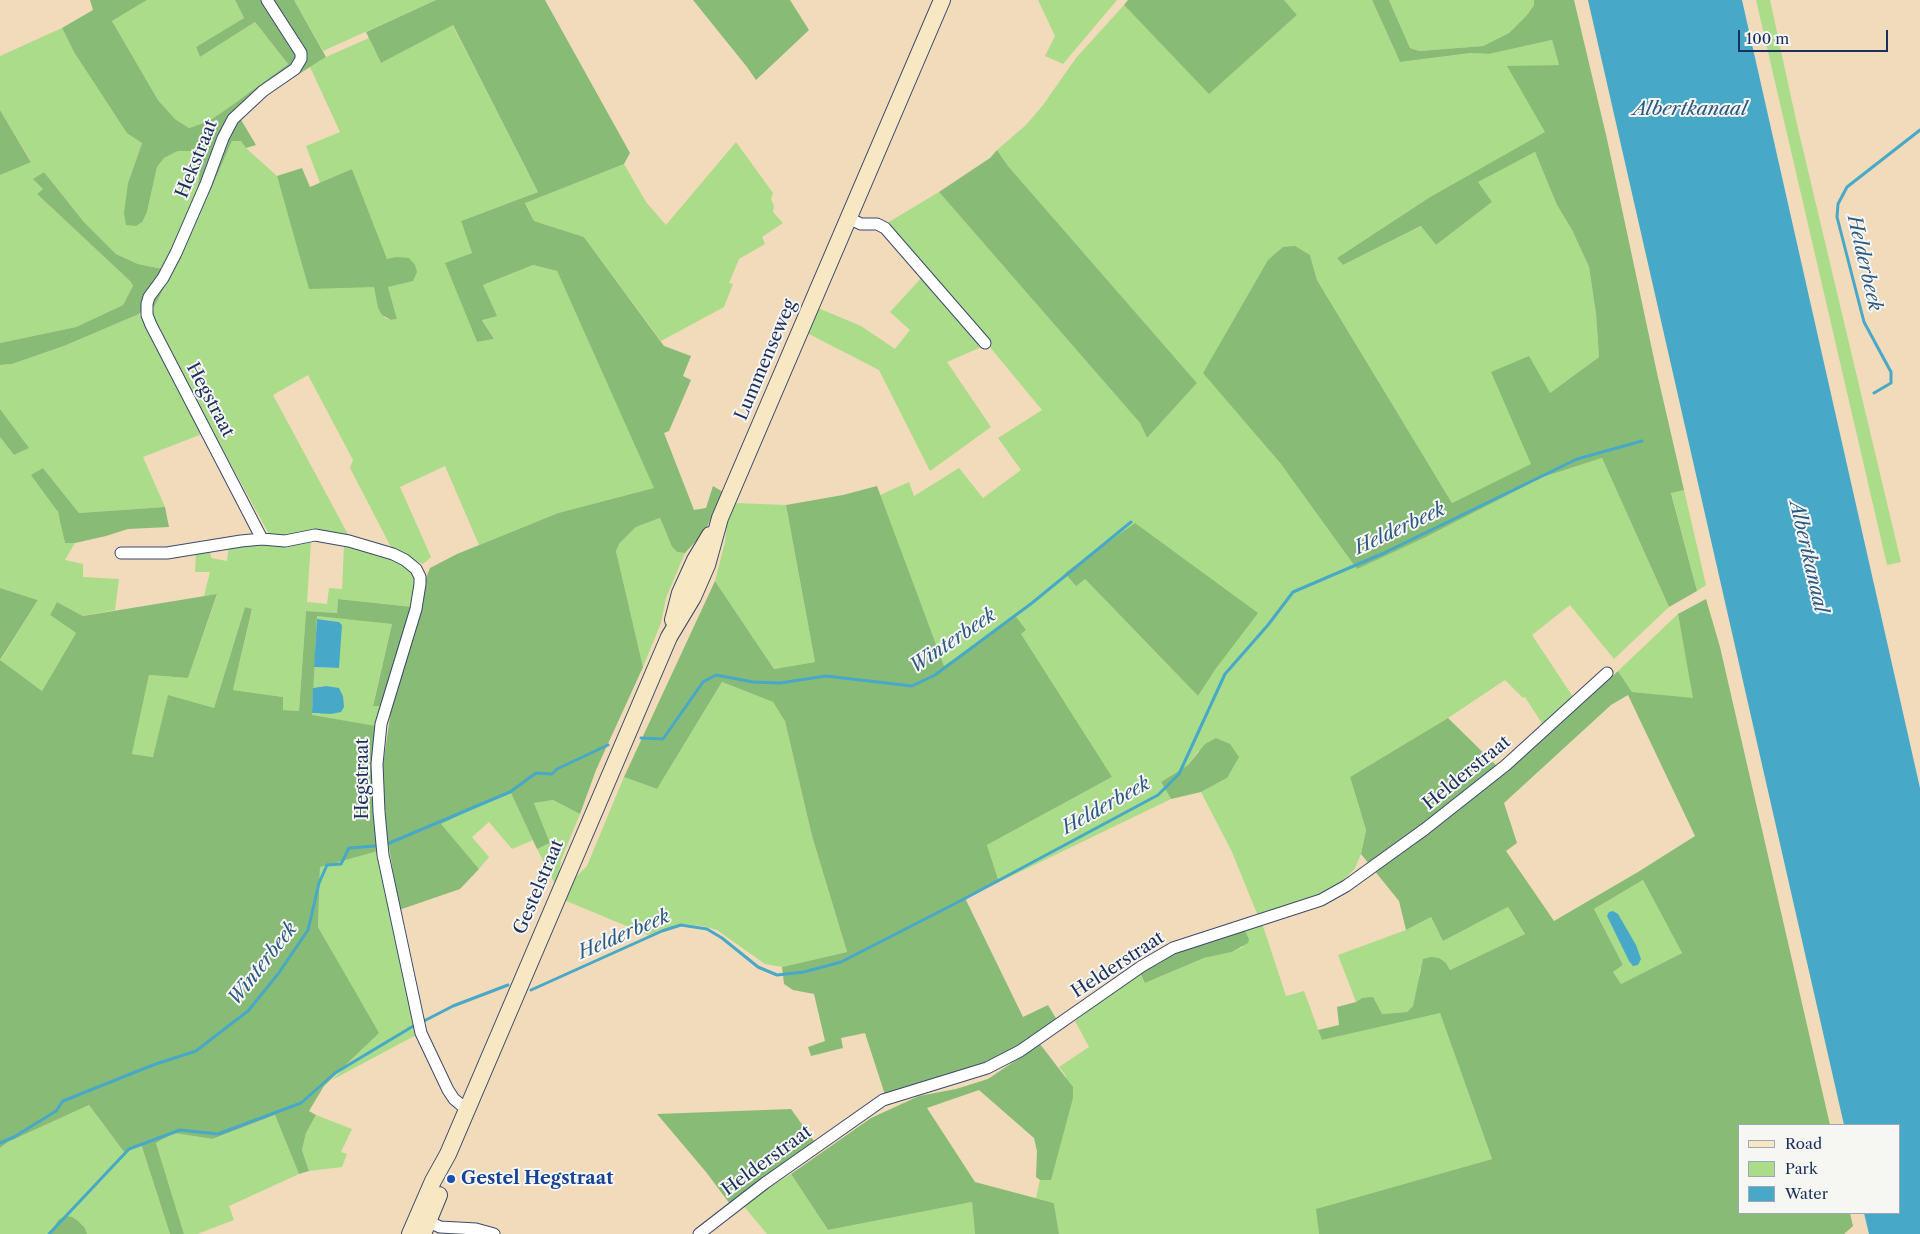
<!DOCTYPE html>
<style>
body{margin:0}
#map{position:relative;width:1920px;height:1234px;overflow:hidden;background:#f1dbbb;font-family:"Libre Caslon Text",serif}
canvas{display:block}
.legend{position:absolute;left:1738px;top:1124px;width:162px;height:90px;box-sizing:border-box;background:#f6f6f2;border:1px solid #9ea6b7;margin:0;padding:6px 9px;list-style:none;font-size:15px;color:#1b2f5e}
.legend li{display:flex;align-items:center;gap:10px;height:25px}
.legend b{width:25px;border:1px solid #9ea6b7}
.scale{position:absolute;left:1738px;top:30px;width:150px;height:22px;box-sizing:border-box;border:2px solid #1b2f5e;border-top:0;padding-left:6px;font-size:15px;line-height:18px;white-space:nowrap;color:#1b2f5e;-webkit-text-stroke:4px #f6f6f2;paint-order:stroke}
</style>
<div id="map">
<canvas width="1920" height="1234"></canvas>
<ul class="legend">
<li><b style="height:6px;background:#f7e8c3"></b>Road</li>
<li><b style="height:14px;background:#abdc8a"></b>Park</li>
<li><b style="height:14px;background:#48a8c7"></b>Water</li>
</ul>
<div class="scale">100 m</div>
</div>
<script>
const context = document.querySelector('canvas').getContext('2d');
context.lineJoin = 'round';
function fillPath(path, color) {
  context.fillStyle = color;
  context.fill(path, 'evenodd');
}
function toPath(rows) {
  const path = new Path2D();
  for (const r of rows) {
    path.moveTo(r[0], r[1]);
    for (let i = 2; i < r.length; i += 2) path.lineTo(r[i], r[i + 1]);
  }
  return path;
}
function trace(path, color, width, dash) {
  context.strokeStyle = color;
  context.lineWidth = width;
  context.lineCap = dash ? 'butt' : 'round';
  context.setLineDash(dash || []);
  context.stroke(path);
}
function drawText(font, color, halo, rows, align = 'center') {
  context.font = font + ' "Libre Caslon Text",serif';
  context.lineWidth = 4;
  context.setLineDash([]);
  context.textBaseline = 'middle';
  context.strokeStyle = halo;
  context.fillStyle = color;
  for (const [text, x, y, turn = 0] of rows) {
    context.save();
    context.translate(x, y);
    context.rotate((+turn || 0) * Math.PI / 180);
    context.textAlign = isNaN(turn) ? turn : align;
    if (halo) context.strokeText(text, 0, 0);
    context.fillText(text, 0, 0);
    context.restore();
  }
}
fillPath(toPath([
 [147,0,235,0,244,18,196,47,200,57,255,22,288,64,235,104,209,121,189,128,175,119,158,100,112,21],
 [294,0,436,0,323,51],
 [1038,0,1117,0,1063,64,1045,56,1055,36],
 [1284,0,1372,0,1400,62,1472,53,1489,54,1552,40,1559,65,1508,67,1546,132,1430,197,1337,258,1343,265,1422,226,1436,245,1492,202,1477,182,1535,152,1557,205,1572,230,1589,267,1596,314,1599,357,1550,393,1532,464,1452,503,1317,280,1310,255,1203,372,1281,464,1426,537,1543,477,1602,458,1669,607,1614,659,1570,605,1532,635,1573,697,1543,725,1525,697,1523,698,1505,680,1448,718,1350,777,1366,830,1361,854,1355,868,1342,882,1318,895,1258,916,1232,852,1201,792,1227,778,1198,751,1188,765,1161,782,1171,799,999,882,987,845,1112,777,944,667,880,495,909,482,914,496,959,468,983,498,1021,470,998,438,1042,410,887,223,939,192,1140,423,1147,438,1197,383,1008,166,997,150,1026,125,1043,105,1076,58,1124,5,1209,93,1297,15],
 [1085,579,1217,667,1198,696],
 [1389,0,1534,0,1534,5,1527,15,1509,33,1483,46,1419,51,1410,48],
 [1756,0,1770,0,1796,120,1901,562,1887,565],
 [452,24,538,192,461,221,472,253,446,264,477,342,494,339,482,319,496,316,483,285,533,265,557,271,655,488,558,513,479,545,445,466,400,487,431,557,423,564,393,551,350,468,353,460,308,375,273,395,350,538,270,536,154,323,152,314,154,307,173,271,205,193,209,194,232,141,241,141,246,148,277,176,292,227,375,286,378,308,385,318,391,320,397,319,388,287,396,257,387,260,352,169,320,183,306,146,340,132,310,67,326,57,369,38,381,63],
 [62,28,74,52,142,143,128,183,147,212,157,167,164,158,178,151,203,150,198,181,197,189,201,193,164,269,138,264,116,254,84,222,44,172,34,179,43,189,37,194,130,281,133,286,123,305,76,327,0,343,0,175,31,161,0,110,0,56],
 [736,142,773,193,771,199,774,206,773,212,783,223,762,237,765,244,739,259,729,283,733,284,724,307,661,341,584,237,534,221,525,202,624,164,646,202,666,225],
 [924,275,980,344,979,348,947,362,991,427,930,471,879,370,807,333,818,308,861,326,895,349,910,330,890,312],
 [139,314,202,434,143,457,165,507,79,513,43,468,61,522,65,543,75,543,65,560,83,564,83,577,119,579,115,610,83,616,57,602,50,615,76,633,42,691,0,661,38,600,0,588,0,437,14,455,28,448,0,409,0,365,12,364,64,346],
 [1684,490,1706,585,1697,591,1671,492],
 [735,503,786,505,815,662,774,669,715,581,725,542,727,524],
 [660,518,672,547,677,552,685,553,666,598,661,623,643,667,616,551,619,544,636,527],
 [311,541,307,602,327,604,329,588,342,589,344,545,402,562,411,569,415,578,413,607,338,599,337,613,306,611,299,711,283,710,283,697,233,690,252,610,245,607,214,708,154,757,132,754,149,675,188,678,217,595,204,596,210,572,195,572,196,551,210,550,211,558,227,561,229,545],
 [1678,614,1694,699,1632,692,1618,671],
 [317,615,392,624,373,705,382,706,376,726,312,716,312,713,320,714,326,686,313,688,314,667,339,668,339,622,317,619],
 [722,682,773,702,785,720,812,836,847,952,782,967,765,964,717,930,703,926,685,924,648,935,564,900,575,878,587,866,624,777,657,789],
 [510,791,533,840,512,849,489,822,472,837,489,857,479,869,440,824],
 [553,800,580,814,561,860,559,873,555,884,537,849,550,843,534,803],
 [378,851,416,1035,332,1080,378,1033,318,927,320,866],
 [1643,880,1682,953,1621,984,1613,972,1623,965,1594,909],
 [1508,907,1525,934,1450,970,1446,963,1420,969,1418,985,1413,1006,1407,1012,1382,1014,1362,998,1356,1002,1338,955,1406,930,1431,917,1443,941],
 [1262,923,1286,996,1304,991,1322,1040,1440,1012,1492,1159,1317,1209,1319,1234,1059,1234,1054,1203,1036,1198,1040,1180,1047,1180,1066,1076,1059,1067,1089,1047,1075,1021,1140,973,1145,983,1204,958,1232,952,1243,947,1244,929],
 [89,1105,124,1152,141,1144,170,1234,87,1234,85,1228,58,1220,50,1234,0,1234,0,1148,8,1142],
 [275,1115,299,1174,229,1206,234,1220,197,1234,184,1234,156,1143,174,1133,214,1139],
 [316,1115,352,1129,341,1152,347,1154,342,1167,309,1171,302,1150,306,1133],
 [791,1174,828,1230,972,1202,975,1234,767,1234,742,1204]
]), '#abdc8a');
fillPath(toPath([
 [90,0,147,0,112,21,158,100,175,119,189,128,209,121,234,104,288,64,255,22,200,57,196,47,244,18,235,0,294,0,326,57,237,113,256,145,246,148,241,141,232,141,209,194,201,193,197,189,203,151,178,151,164,158,157,167,147,212,142,222,136,226,126,225,124,213,128,183,142,143,127,133,74,52,62,28,93,10],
 [436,0,545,0,630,153,624,164,525,203,534,221,584,237,664,346,691,356,683,376,691,380,669,431,664,433,694,510,706,508,713,486,723,492,705,531,685,553,677,552,672,547,660,518,636,527,619,544,616,551,643,667,596,770,580,814,553,800,534,803,550,843,537,849,510,791,441,824,479,869,460,889,399,910,387,834,382,772,391,710,423,586,430,568,457,554,558,513,654,488,557,271,533,265,483,285,497,316,482,320,494,339,477,342,445,263,472,253,461,221,538,192,453,25,381,63,366,32],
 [693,0,790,0,809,30,756,80,747,67],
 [1128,0,1284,0,1297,15,1209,94,1124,5],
 [1372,0,1389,0,1410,48,1419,51,1483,46,1509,33,1527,15,1534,5,1534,0,1574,0,1607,139,1657,373,1684,490,1671,493,1697,591,1669,607,1602,458,1543,477,1426,537,1357,569,1281,464,1203,373,1268,260,1283,247,1295,246,1310,255,1317,280,1452,503,1531,464,1491,372,1529,356,1550,393,1599,357,1596,314,1589,267,1572,230,1557,205,1535,152,1478,182,1492,202,1436,245,1421,226,1343,265,1337,258,1430,197,1545,132,1507,66,1559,65,1552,40,1489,54,1471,53,1400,62],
 [0,110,31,162,0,175],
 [997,150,1008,166,1197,383,1147,438,1140,423,939,192,990,158],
 [302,168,310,187,352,169,387,259,396,257,409,258,415,265,417,272,413,281,388,287,397,319,391,320,382,315,378,308,374,287,309,289,277,176],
 [44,172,84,222,116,254,138,264,173,271,154,307,146,307,139,314,64,346,12,364,0,365,0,343,76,327,123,305,133,286,130,281,37,194,43,189,33,179],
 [0,409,29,448,14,455,0,437],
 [43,468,79,513,165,507,169,527,128,529,106,536,75,543,65,543,58,512,31,475],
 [877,486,944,666,1016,617,1026,630,1021,634,1112,777,987,845,999,882,965,898,1023,1017,1048,1005,1057,1020,1013,1050,980,1065,885,1095,865,1033,841,1038,843,1048,811,1056,808,1047,825,1041,814,994,793,990,784,984,782,967,847,952,812,836,785,721,773,702,722,682,657,789,624,777,715,581,774,669,815,662,786,505,843,495],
 [1135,523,1258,613,1217,667,1198,696,1085,579,1076,586,1065,573],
 [0,588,38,600,0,660,42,691,76,633,50,615,57,602,83,616,217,594,188,678,149,675,132,754,153,757,168,695,214,708,245,607,252,609,233,690,283,697,283,710,299,711,306,611,337,613,338,599,413,607,382,706,373,706,392,624,317,616,312,715,376,726,378,851,320,867,318,927,379,1033,324,1086,309,1111,316,1115,306,1133,302,1150,309,1171,299,1174,275,1115,213,1139,174,1133,156,1143,184,1234,170,1234,141,1144,124,1152,89,1105,8,1142,0,1148],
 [1706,599,1720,647,1830,1125,1739,1125,1739,1213,1850,1213,1853,1226,1844,1234,1319,1234,1316,1209,1492,1159,1440,1013,1322,1040,1318,1030,1339,1025,1337,1007,1356,1002,1362,998,1373,997,1382,1014,1407,1012,1413,1006,1423,959,1431,957,1439,958,1446,963,1450,970,1525,934,1508,907,1443,941,1431,917,1406,930,1399,901,1361,854,1366,830,1350,777,1448,718,1505,774,1618,671,1632,692,1693,698,1678,614],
 [1628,695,1695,836,1638,872,1554,921,1506,851,1517,843,1504,803,1611,705],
 [1643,880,1682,953,1621,984,1613,972,1623,965,1594,909],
 [1216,738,1230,744,1239,757,1227,778,1201,792,1171,799,1161,782,1188,765,1205,744],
 [1244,929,1249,939,1248,943,1232,952,1204,958,1145,983,1140,973,1161,960,1184,950],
 [1040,1044,1073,1087,1073,1098,1051,1180,1040,1180,1036,1177,1037,1151,1034,1138,979,1090,927,1108,975,1182,1054,1203,1059,1234,975,1234,972,1202,828,1230,791,1174,871,1118,919,1096,956,1089,988,1079],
 [791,1109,816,1144,730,1204,706,1172,657,1114],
 [66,1216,72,1217,78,1221,85,1228,87,1234,50,1234,58,1220]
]), '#88bc76');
fillPath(toPath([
 [1588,0,1742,0,1920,788,1920,1234,1869,1234,1864,1213,1899,1213,1899,1125,1844,1125],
 [317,619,339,622,342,625,339,668,314,667],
 [326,686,339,688,343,696,344,707,341,712,331,714,312,713,313,688],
 [1613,911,1618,914,1636,945,1641,959,1638,965,1633,966,1629,961,1607,916,1609,912]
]), '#48a8c7');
trace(toPath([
 [1874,393,1891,383,1891,372,1864,322,1837,217,1838,204,1847,187,1920,130],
 [641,738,663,739,703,682,716,675,753,682,780,683,826,676,912,686,935,675,1032,603,1131,522],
 [387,844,510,792,536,773,552,774,557,769,608,745],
 [531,990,662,931,681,925,707,929,722,938,758,967,777,975,804,972,841,962,964,899,1158,795,1179,774,1225,674,1268,625,1293,592,1384,553,1577,459,1642,441],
 [422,1022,453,1006,508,985],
 [0,1143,14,1137,56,1111,63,1101,153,1065,196,1051,227,1027,248,1011,278,974,308,930,319,883,327,865,341,864,349,848,376,846],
 [49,1234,129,1149,180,1130,218,1134,301,1103,335,1073,415,1025]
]), '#48a8c7', 3);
const minor = toPath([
 [848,218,861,224,877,224,885,228,985,343],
 [262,539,151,325,147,315,147,304,149,297,163,278,176,253,206,184,223,138,233,119,263,91,295,69,301,59,301,53,267,0],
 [121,553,167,553,241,541,262,539,285,541,315,535,349,541,393,554,405,560,416,569,420,577,420,584,416,609,381,724,377,764,379,812,383,855,421,1033,448,1090,454,1099,466,1109],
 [423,1219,440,1227,476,1229,494,1234],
 [699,1234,765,1183,883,1100,987,1068,1020,1051,1142,966,1173,948,1321,900,1346,886,1425,829,1506,765,1607,673]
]);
const secondary = toPath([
 [673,620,680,593,695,560,710,535],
 [410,1234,433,1181,448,1154,669,637,693,597,707,565,720,518,942,0],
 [423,1234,439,1195]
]);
trace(minor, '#3b496c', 13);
trace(secondary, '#3b496c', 18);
trace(minor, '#fff', 11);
trace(secondary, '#f7e8c3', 16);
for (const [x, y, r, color] of [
 [451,1179,5,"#1a4fb4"]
]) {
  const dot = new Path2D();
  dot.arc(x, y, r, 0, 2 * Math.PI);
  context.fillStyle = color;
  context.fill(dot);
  trace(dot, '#f6f6f2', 2);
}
drawText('18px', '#1b2f5e', '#f6f6f2', [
 ["Hekstraat",197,159,-68],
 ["Lummenseweg",766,360,-67],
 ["Hegstraat",210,400,62],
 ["Helderstraat",1467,773,-39],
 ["Hegstraat",363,779,-90],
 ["Gestelstraat",539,887,-67],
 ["Helderstraat",1118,965,-33],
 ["Helderstraat",767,1161,-36]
]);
drawText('bold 18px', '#164399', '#f6f6f2', [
 ["Gestel Hegstraat",461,1179]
], 'left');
drawText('italic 19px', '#2b5983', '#f6f6f2', [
 ["Albertkanaal",1690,110],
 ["Helderbeek",1864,263,77],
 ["Helderbeek",1400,529,-25],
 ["Albertkanaal",1808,557,77],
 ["Winterbeek",953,641,-34],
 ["Helderbeek",1106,806,-29],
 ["Helderbeek",624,935,-23],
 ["Winterbeek",263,964,-52]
]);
</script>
